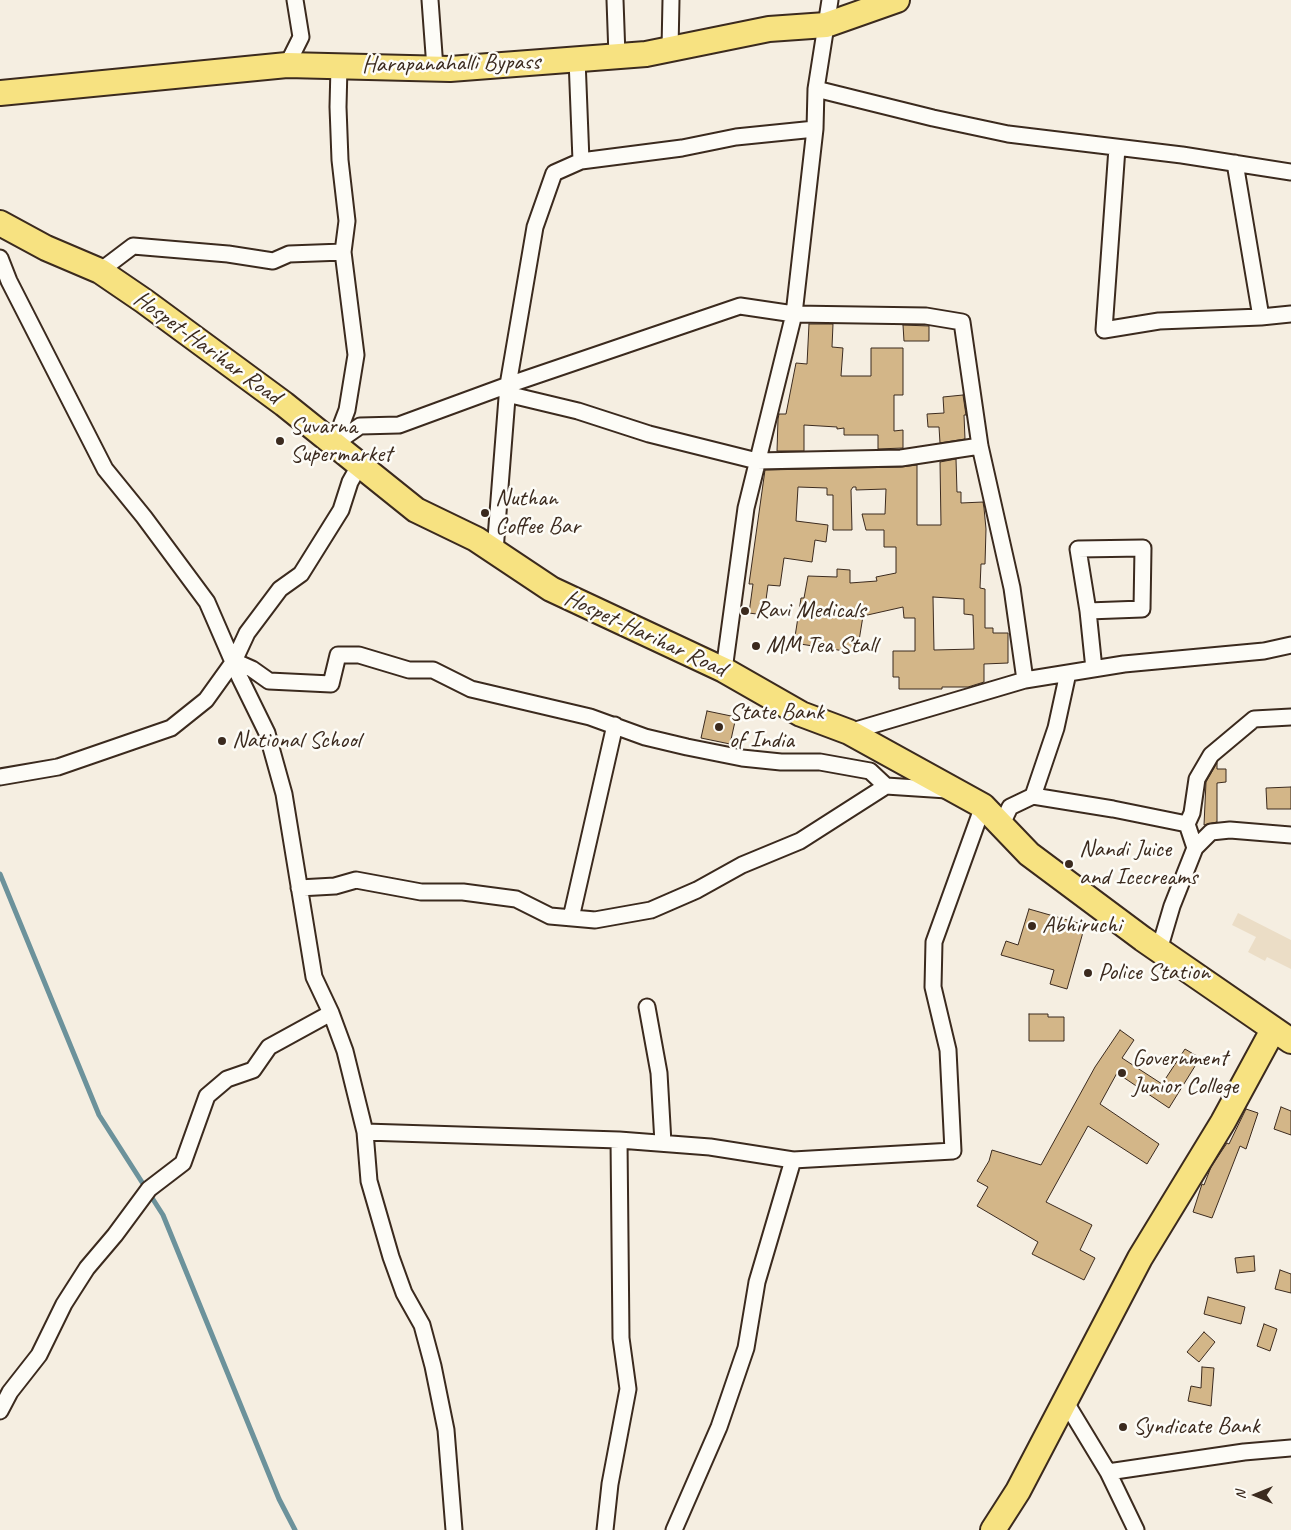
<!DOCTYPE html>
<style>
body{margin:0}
#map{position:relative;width:1291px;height:1530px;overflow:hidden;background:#f5eee1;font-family:Caveat,sans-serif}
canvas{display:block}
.north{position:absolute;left:1231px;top:1470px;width:50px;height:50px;-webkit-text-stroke:4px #fdfcf7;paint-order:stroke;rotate:270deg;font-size:14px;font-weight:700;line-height:20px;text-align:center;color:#3b2a1e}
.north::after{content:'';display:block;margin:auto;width:18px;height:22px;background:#3b2a1e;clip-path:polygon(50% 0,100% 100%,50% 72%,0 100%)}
</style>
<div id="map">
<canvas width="1291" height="1530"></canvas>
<div class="north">N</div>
</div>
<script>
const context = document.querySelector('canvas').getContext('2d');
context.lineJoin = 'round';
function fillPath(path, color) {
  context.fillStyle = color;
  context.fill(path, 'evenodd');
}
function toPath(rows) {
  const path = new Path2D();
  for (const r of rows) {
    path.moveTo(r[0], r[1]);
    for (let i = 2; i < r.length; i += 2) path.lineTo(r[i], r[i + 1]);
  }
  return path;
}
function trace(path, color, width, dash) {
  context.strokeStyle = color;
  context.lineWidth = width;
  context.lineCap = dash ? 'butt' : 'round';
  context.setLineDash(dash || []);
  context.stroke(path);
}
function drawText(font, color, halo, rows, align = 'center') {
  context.font = font + ' Caveat,sans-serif';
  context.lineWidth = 5;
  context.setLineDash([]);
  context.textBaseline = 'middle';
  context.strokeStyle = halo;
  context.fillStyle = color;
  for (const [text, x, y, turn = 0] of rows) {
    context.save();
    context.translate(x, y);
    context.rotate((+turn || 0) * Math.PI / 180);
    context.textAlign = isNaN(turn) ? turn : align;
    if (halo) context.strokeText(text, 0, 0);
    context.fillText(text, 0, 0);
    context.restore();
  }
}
fillPath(toPath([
 [1238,913,1291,940,1291,969,1267,957,1265,961,1248,952,1256,937,1232,925]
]), '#ebddc6');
trace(toPath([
 [0,874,99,1115,163,1215,279,1499,295,1530]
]), '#6c929b', 5);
const building = toPath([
 [809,324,833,324,832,347,843,348,841,376,871,376,871,348,903,348,903,395,894,395,894,431,903,430,903,448,878,449,878,435,844,435,844,428,837,429,837,427,804,425,804,451,777,451,778,419,779,414,786,414,796,363,807,364,809,324],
 [903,325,929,326,929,341,904,341,903,325],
 [963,395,966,415,964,415,965,439,940,443,939,427,928,427,927,414,944,413,943,397,963,395],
 [956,459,957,492,961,492,961,503,983,502,984,508,986,529,985,564,981,564,980,588,985,589,985,628,993,628,993,633,1008,633,1008,663,984,664,984,682,968,687,942,687,942,689,899,689,899,677,893,677,893,651,915,651,915,618,904,618,903,607,863,616,857,653,794,643,801,598,804,598,808,576,837,577,837,569,850,570,850,583,877,581,876,577,896,573,896,547,884,547,884,530,866,530,862,514,885,514,886,489,856,490,856,487,853,487,851,490,852,530,833,530,833,495,827,495,827,488,798,487,796,521,828,525,826,542,815,540,812,562,784,558,780,586,768,585,764,615,749,613,753,584,749,584,765,470,901,467,917,465,917,525,941,525,940,462,956,459],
 [933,597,964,599,964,614,973,615,974,649,934,650,933,597],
 [707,711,736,717,730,744,701,738,707,711],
 [1217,763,1217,769,1226,769,1226,782,1217,783,1217,822,1204,825,1206,782,1217,763],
 [1291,787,1291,809,1267,809,1266,788,1291,787],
 [1029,909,1085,925,1067,989,1050,984,1054,970,1001,955,1006,941,1018,945,1029,909],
 [1029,1014,1048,1014,1048,1017,1064,1017,1064,1041,1029,1041,1029,1014],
 [1120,1030,1134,1040,1122,1058,1162,1084,1185,1049,1200,1058,1169,1108,1117,1073,1100,1104,1159,1144,1147,1164,1088,1126,1046,1202,1092,1225,1080,1250,1095,1258,1084,1280,1032,1254,1038,1242,977,1206,988,1187,977,1181,989,1161,992,1150,1041,1165,1095,1067,1120,1030],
 [1281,1107,1291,1111,1291,1135,1274,1129,1281,1107],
 [1246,1109,1258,1113,1246,1149,1240,1146,1212,1218,1193,1212,1202,1184,1204,1185,1211,1167,1227,1143,1229,1144,1246,1109],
 [1254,1256,1255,1271,1237,1273,1235,1258,1254,1256],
 [1280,1270,1291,1274,1291,1293,1275,1289,1280,1270],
 [1208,1297,1245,1307,1241,1324,1204,1314,1208,1297],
 [1264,1324,1277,1329,1270,1351,1257,1346,1264,1324],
 [1204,1332,1215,1342,1199,1362,1187,1352,1204,1332],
 [1202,1367,1214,1368,1211,1406,1188,1401,1191,1386,1201,1388,1202,1367]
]);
fillPath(building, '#d3b688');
trace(building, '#3b2a1e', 1);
const minor = toPath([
 [430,0,435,68],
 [615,0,617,56],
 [670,49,671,0],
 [287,65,301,37,295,0],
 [339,66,338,107,340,160,347,221,343,252,356,355,347,410,334,444,360,426,399,425,508,385,740,306,794,314,926,316,962,322,980,446,1012,588,1025,680],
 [816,89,933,118,1008,134,1182,155,1291,172],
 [1117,148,1104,330,1159,321,1261,317],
 [581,161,682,148,736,137,815,129],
 [1235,163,1261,317,1291,314],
 [0,258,9,281,105,469,144,517,207,602,240,678,267,733,284,794,314,977,331,1013,345,1051,365,1132,369,1181,391,1257,404,1293,422,1325,433,1366,446,1430,454,1530],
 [100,271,133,246,228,254,273,261,289,254,343,252],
 [507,394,578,411,649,434,757,461,901,458,980,446],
 [495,551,508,385,535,227,554,173,581,161,577,59],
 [1088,611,1142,609,1143,548,1078,549,1088,611,1094,669],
 [234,661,247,633,280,589,301,574,341,510,350,482,359,466],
 [724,670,746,508,794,314,815,129,816,89,830,0],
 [849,732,1025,680,1124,664,1264,651,1291,645],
 [0,777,58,767,171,728,206,700,234,661,252,669,269,681,331,684,338,655,359,655,409,670,433,670,471,689,590,717,645,737,687,747,742,758,781,762,820,762,870,771,886,786],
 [1033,796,1056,728,1068,673],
 [1187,824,1192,813,1197,779,1211,755,1254,719,1291,717],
 [1001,826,1010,807,1033,796,1113,809,1187,824,1195,848,1172,906,1159,950],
 [1195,848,1211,832,1230,830,1291,835],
 [299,888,335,886,356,880,421,892,463,892,516,899,550,916,595,920,651,910,697,890,742,865,800,841,886,786,947,790],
 [571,918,615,725],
 [647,1007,659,1073,663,1143],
 [365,1132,619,1140,710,1147,793,1160],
 [1065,1401,1108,1472],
 [0,1411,10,1392,39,1355,64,1304,87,1268,115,1235,149,1189,183,1163,207,1096,227,1079,253,1070,269,1047,331,1013],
 [605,1530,610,1484,628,1389,621,1338,619,1140],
 [674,1530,719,1427,746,1348,757,1282,793,1160,953,1151,948,1050,933,987,934,942,983,806],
 [1136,1530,1108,1472,1244,1452,1291,1448]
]);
const primary = toPath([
 [0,93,287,65,450,69,646,54,769,29,826,25,897,0],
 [0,223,46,248,100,271,144,301,284,404,416,510,476,539,551,589,724,670,801,714,849,732,983,806,1029,854,1143,939,1291,1041],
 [993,1530,1018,1491,1140,1258,1223,1122,1273,1030]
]);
trace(minor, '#3b2a1e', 19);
trace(primary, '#3b2a1e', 28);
trace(minor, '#fdfcf7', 15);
trace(primary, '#f7e281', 24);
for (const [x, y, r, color] of [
 [280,441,5,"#3b2a1e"],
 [485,513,5,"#3b2a1e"],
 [745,611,5,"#3b2a1e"],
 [756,646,5,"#3b2a1e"],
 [719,727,5,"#3b2a1e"],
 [222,741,5,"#3b2a1e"],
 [1069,864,5,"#3b2a1e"],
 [1032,926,5,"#3b2a1e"],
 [1088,973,5,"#3b2a1e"],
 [1122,1073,5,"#3b2a1e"],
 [1123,1427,5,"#3b2a1e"]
]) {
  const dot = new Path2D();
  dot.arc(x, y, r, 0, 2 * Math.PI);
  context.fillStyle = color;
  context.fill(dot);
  trace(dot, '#fdfcf7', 2);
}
drawText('24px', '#3b2a1e', '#fdfcf7', [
 ["Harapanahalli Bypass",451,64,-1],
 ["Hospet-Harihar Road",207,348,36],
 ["Hospet-Harihar Road",645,634,25]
]);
drawText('24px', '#3b2a1e', '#fdfcf7', [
 ["Suvarna",290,427],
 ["Supermarket",290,455],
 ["Nuthan",495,499],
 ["Coffee Bar",495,527],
 ["Ravi Medicals",755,611],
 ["MM Tea Stall",766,646],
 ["State Bank",729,713],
 ["of India",729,741],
 ["National School",232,741],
 ["Nandi Juice",1079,850],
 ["and Icecreams",1079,878],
 ["Abhiruchi",1042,926],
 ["Police Station",1098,973],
 ["Government",1132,1059],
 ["Junior College",1132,1087],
 ["Syndicate Bank",1133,1427]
], 'left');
</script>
